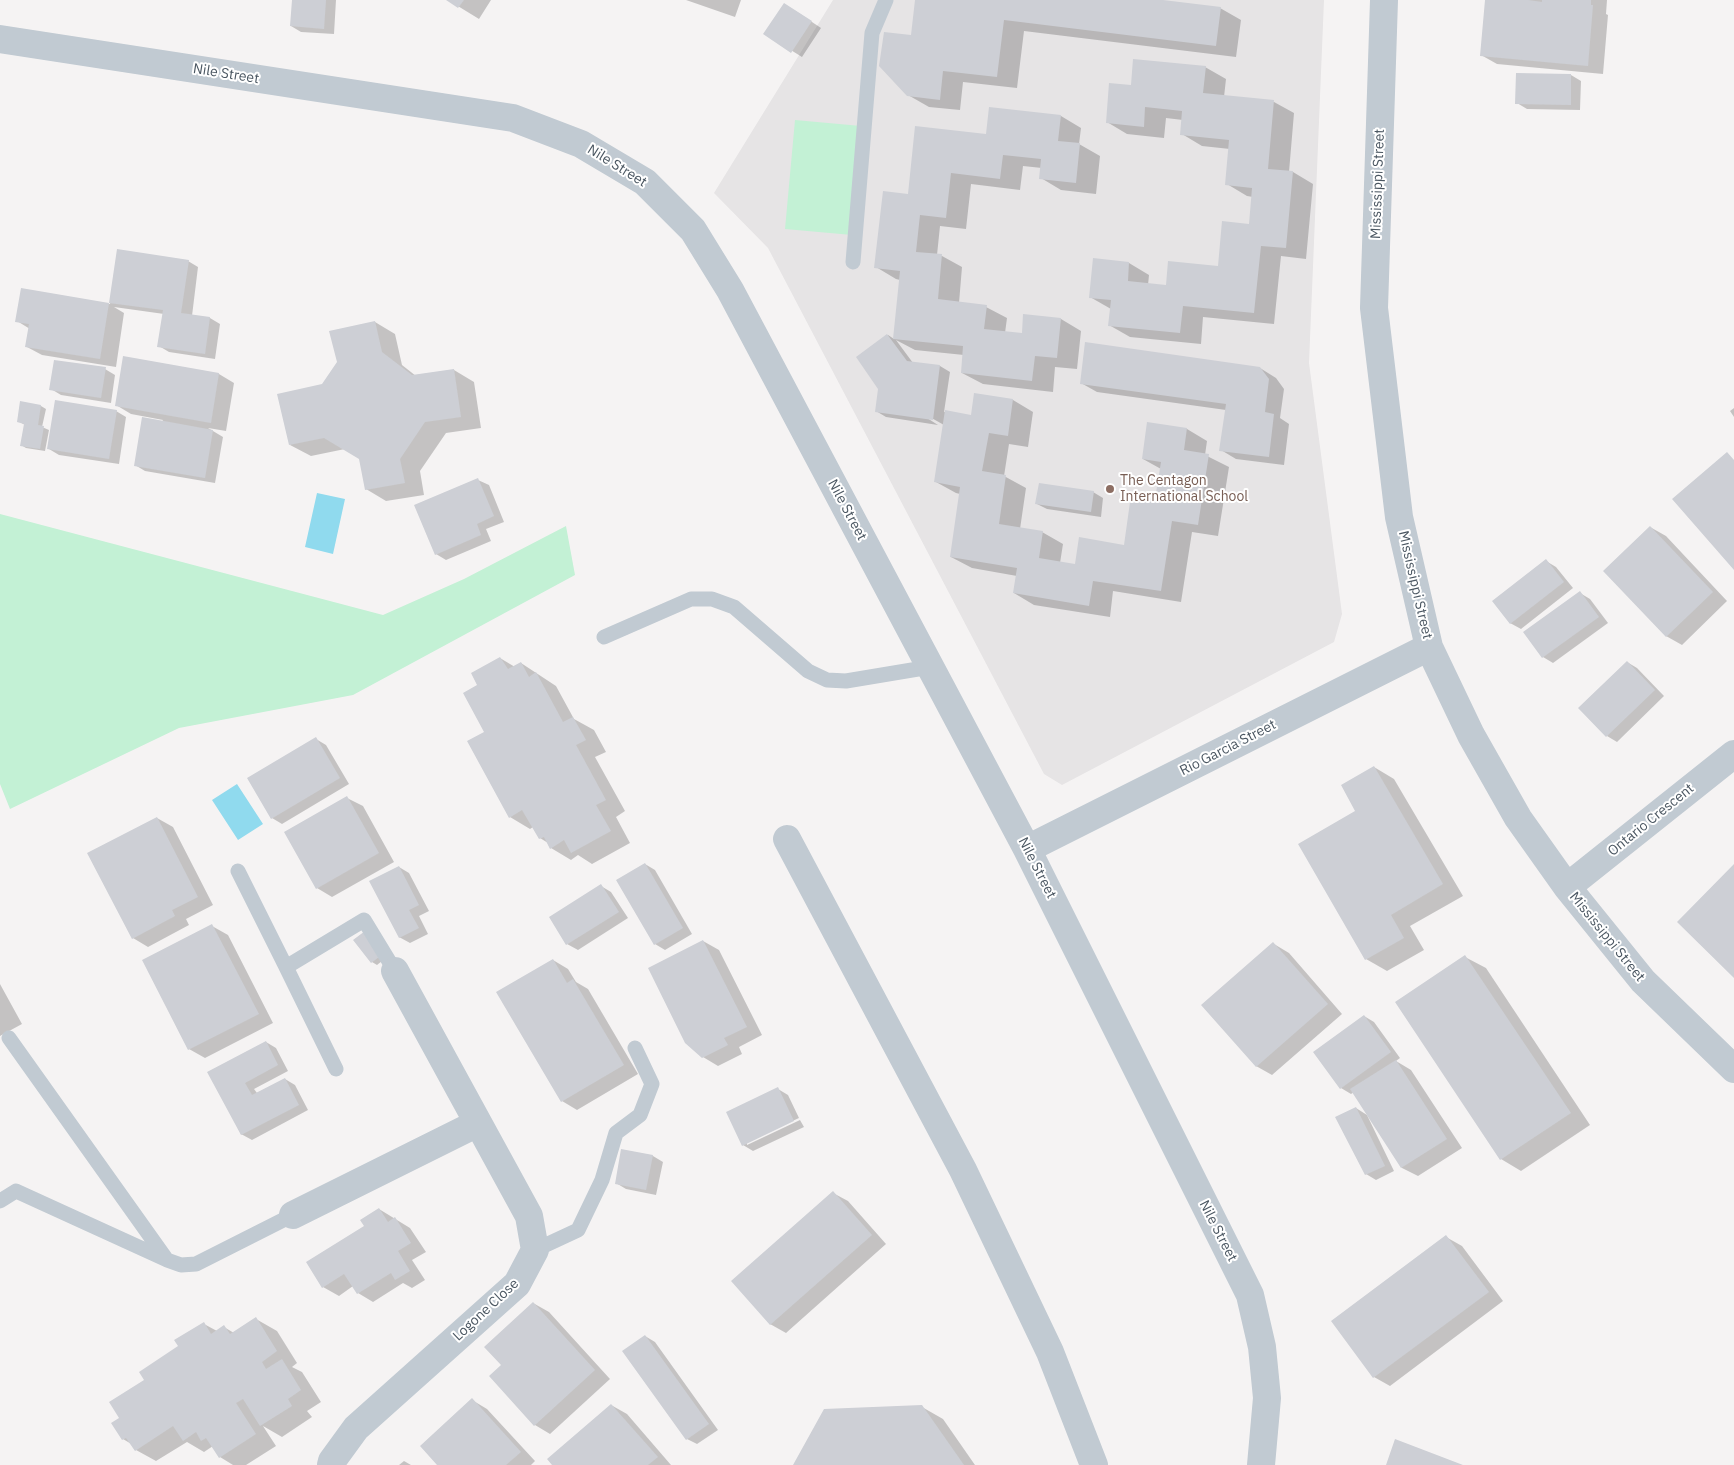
<!DOCTYPE html>
<style>
body{margin:0}
canvas{display:block;background:#f5f3f3}
</style>
<canvas width="1734" height="1465"></canvas>
<script>
const context = document.querySelector('canvas').getContext('2d');
context.lineJoin = 'round';
function fillPath(path, color) {
  context.fillStyle = color;
  context.fill(path, 'evenodd');
}
function toPath(rows) {
  const path = new Path2D();
  for (const r of rows) {
    path.moveTo(r[0], r[1]);
    for (let i = 2; i < r.length; i += 2) path.lineTo(r[i], r[i + 1]);
  }
  return path;
}
function trace(path, color, width, dash) {
  context.strokeStyle = color;
  context.lineWidth = width;
  context.lineCap = dash ? 'butt' : 'round';
  context.setLineDash(dash || []);
  context.stroke(path);
}
function drawText(font, color, halo, rows, align = 'center') {
  context.font = font + ' "IBM Plex Sans",sans-serif';
  context.lineWidth = 4;
  context.setLineDash([]);
  context.textBaseline = 'middle';
  context.strokeStyle = halo;
  context.fillStyle = color;
  for (const [text, x, y, turn = 0] of rows) {
    context.save();
    context.translate(x, y);
    context.rotate((+turn || 0) * Math.PI / 180);
    context.textAlign = isNaN(turn) ? turn : align;
    if (halo) context.strokeText(text, 0, 0);
    context.fillText(text, 0, 0);
    context.restore();
  }
}
fillPath(toPath([
 [833,0,1324,0,1309,363,1342,614,1334,642,1062,785,1044,774,768,248,714,193]
]), '#e6e4e5');
fillPath(toPath([
 [795,120,861,126,852,235,785,229],
 [0,514,383,615,464,579,566,526,575,575,353,695,179,728,10,809,0,784]
]), '#c3f1d5');
fillPath(toPath([
 [317,493,345,499,333,554,305,547],
 [237,784,263,824,238,840,212,800]
]), '#90daee');
fillPath(toPath([
 [293,0,336,0,334,34,301,32,291,26],
 [448,0,491,0,479,19],
 [686,0,741,0,735,17],
 [916,0,1152,0,1220,8,1241,20,1236,57,1024,31,1017,88,963,82,960,110,929,107,908,95],
 [1486,0,1607,0,1606,14,1608,15,1603,74,1497,64,1481,55],
 [794,10,821,28,802,57,765,34],
 [1205,67,1226,79,1224,97,1274,102,1294,113,1289,172,1293,172,1313,184,1306,259,1281,256,1274,324,1203,317,1201,344,1130,337,1109,325,1111,309,1090,297,1129,263,1149,275,1148,285,1167,287,1219,267,1250,226,1253,197,1247,196,1227,184,1230,149,1202,146,1182,134,1183,120,1166,118,1164,138,1127,134,1107,122,1132,86],
 [1571,75,1581,81,1580,110,1527,109,1517,103],
 [990,108,1061,116,1081,128,1079,144,1100,156,1096,194,1061,190,1041,178,1042,168,1023,166,1020,190,971,184,966,229,940,226,937,255,942,256,962,267,959,303,986,307,1007,318,1005,333,1023,335,1024,315,1061,319,1081,331,1077,369,1055,367,1053,392,983,384,962,373,964,355,915,350,896,340,913,363,940,366,950,372,944,412,972,416,975,395,1013,400,1033,412,1028,447,1009,444,1004,476,1026,488,1020,529,1042,532,1063,544,1060,563,1076,565,1125,546,1156,501,1161,469,1143,459,1148,424,1187,429,1207,441,1205,455,1229,467,1218,536,1192,532,1181,602,1113,591,1110,617,1034,605,1014,593,1017,576,972,568,951,557,960,494,956,493,936,482,944,425,928,416,927,418,938,425,886,417,876,411,888,335,894,339,900,280,896,279,876,267,909,195,987,135],
 [118,251,188,261,198,267,192,316,210,318,220,324,215,359,169,352,159,346,164,314,114,307,124,313,116,367,42,355,27,347,30,329,17,321,22,289,110,304],
 [375,322,395,334,402,365,416,376,454,370,474,382,481,428,446,433,420,471,424,495,386,501,366,489,361,458,345,449,311,456,290,445,323,386],
 [124,358,219,374,234,383,226,431,208,428,223,437,215,483,145,471,135,465,163,420,131,414,116,405],
 [1260,368,1276,378,1284,389,1280,418,1289,424,1284,465,1236,459,1221,450,1226,410,1097,392,1081,383],
 [105,369,115,375,111,403,61,395,51,389],
 [21,403,41,406,46,409,42,427,49,430,45,451,26,448,21,445,25,425,18,421],
 [1734,408,1734,417,1730,411],
 [116,411,126,417,119,464,59,455,49,449],
 [478,480,489,485,504,522,486,529,491,541,446,560,436,554],
 [1093,492,1103,498,1101,517,1047,509,1037,504],
 [1650,527,1666,536,1727,601,1682,645,1666,636],
 [1546,561,1556,567,1573,588,1521,629,1510,623],
 [1580,593,1590,599,1608,623,1553,663,1543,657,1525,633],
 [500,658,515,667,521,663,556,686,574,719,594,730,606,752,595,757,625,811,616,817,630,843,592,864,578,855,571,860,551,848,548,843,540,838,533,827,530,829,510,817,486,732,479,685],
 [1627,662,1637,668,1664,696,1617,742,1607,736],
 [316,739,326,745,349,784,282,824,272,818],
 [1374,767,1394,779,1463,896,1410,926,1424,950,1387,971,1366,959,1357,811],
 [347,798,363,806,394,862,332,897,317,888],
 [157,818,173,827,213,905,186,919,189,925,148,947,133,938],
 [645,864,655,870,692,934,665,950,655,944,618,880],
 [399,867,409,873,429,911,419,916,428,934,410,943,399,937],
 [601,886,611,892,628,918,578,950,567,944],
 [212,926,228,935,273,1023,205,1058,189,1049],
 [355,940,387,957,377,965,372,962],
 [703,941,719,950,762,1035,739,1047,742,1054,718,1066,703,1057],
 [1274,944,1289,953,1342,1014,1272,1075,1256,1066],
 [1465,957,1486,968,1590,1125,1521,1171,1501,1159],
 [553,960,568,969,576,982,588,989,638,1074,577,1110,562,1101],
 [0,984,22,1024,0,1036],
 [1364,1016,1374,1022,1400,1058,1396,1061,1411,1070,1462,1148,1418,1176,1402,1168,1354,1092,1351,1094,1341,1088],
 [266,1042,276,1048,288,1071,254,1089,257,1093,285,1079,295,1085,308,1110,252,1140,241,1134,209,1072],
 [778,1089,788,1095,799,1118,747,1142,747,1145,800,1120,804,1127,753,1151,743,1145],
 [1356,1108,1367,1115,1394,1171,1376,1180,1366,1174],
 [622,1151,653,1156,663,1162,656,1195,626,1189,616,1183],
 [833,1193,848,1201,886,1244,786,1333,770,1324],
 [379,1209,410,1228,426,1252,412,1260,425,1280,412,1288,403,1283,373,1302,358,1293,353,1286,339,1296,323,1287],
 [1446,1237,1462,1246,1503,1301,1390,1386,1374,1377,1333,1321],
 [533,1303,549,1312,610,1379,550,1434,535,1425,502,1365],
 [256,1319,277,1331,297,1363,292,1367,302,1372,321,1402,307,1411,312,1417,282,1437,263,1426,276,1446,246,1465,233,1465,220,1457,213,1446,204,1452,187,1442,156,1461,136,1450,133,1445,123,1439,121,1419,145,1380,204,1324,217,1331,224,1327,234,1333],
 [645,1336,655,1342,718,1430,697,1444,687,1439],
 [472,1400,487,1409,535,1461,531,1465,439,1465],
 [611,1405,627,1414,671,1465,554,1465],
 [922,1407,943,1419,975,1465,794,1465],
 [404,1461,411,1465,399,1465]
]), '#0003');
fillPath(toPath([
 [292,0,326,0,324,29,290,26],
 [446,0,464,0,458,8],
 [915,0,1163,0,1221,7,1216,46,1004,20,997,77,943,71,940,100,907,96,879,66,884,32,911,35],
 [1485,0,1528,0,1542,2,1542,0,1591,0,1591,5,1593,5,1588,66,1480,56],
 [784,3,812,21,791,53,763,34],
 [1133,59,1206,66,1203,93,1274,100,1268,169,1293,171,1286,248,1261,246,1254,313,1183,306,1180,333,1108,326,1111,300,1089,298,1093,258,1129,262,1128,281,1166,285,1168,261,1218,266,1222,221,1249,224,1252,188,1225,185,1229,140,1180,135,1182,111,1145,107,1144,127,1106,123,1109,83,1131,85],
 [1516,73,1571,74,1571,105,1515,104],
 [989,107,1061,115,1058,141,1080,143,1076,183,1039,179,1041,159,1003,155,1000,179,951,173,946,218,920,215,916,252,942,254,938,299,987,305,984,329,1022,333,1023,314,1061,318,1057,358,1035,356,1032,381,961,373,963,346,893,339,900,271,874,268,883,191,908,194,915,126,986,134],
 [117,249,189,260,181,313,210,317,205,354,157,347,163,310,109,303],
 [21,288,109,303,100,359,25,347,29,324,15,322],
 [375,321,382,352,412,375,454,369,461,417,425,422,400,459,405,483,365,490,359,459,324,438,289,445,277,394,322,384,337,362,329,331],
 [887,334,907,361,940,365,933,420,875,412,878,389,856,357],
 [1085,342,1260,367,1269,379,1265,412,1274,414,1269,457,1219,451,1226,404,1080,384],
 [123,356,219,373,211,423,115,406],
 [54,360,106,367,101,398,49,390],
 [974,393,1013,399,1008,436,989,433,982,471,1006,475,999,524,1043,531,1039,558,1075,564,1079,537,1124,545,1131,495,1155,499,1161,462,1142,459,1147,422,1187,428,1184,450,1209,454,1198,525,1172,521,1161,591,1093,581,1089,606,1013,593,1017,568,950,557,960,487,934,482,945,410,971,415],
 [55,400,117,410,109,459,47,449],
 [20,401,41,405,38,425,44,426,40,449,20,446,24,424,17,422],
 [142,417,213,430,205,478,134,466],
 [1727,452,1734,460,1734,570,1672,499],
 [478,478,494,516,477,524,481,535,435,555,414,505],
 [1039,483,1094,491,1091,512,1035,504],
 [1650,526,1713,592,1666,637,1603,571],
 [1546,559,1564,582,1510,624,1492,601],
 [1580,591,1599,617,1542,658,1523,632],
 [500,657,508,669,521,662,529,677,536,672,563,722,573,717,586,740,576,745,606,800,596,805,611,831,571,853,564,840,550,849,544,837,539,839,522,810,509,818,467,741,484,732,463,693,477,685,471,673],
 [1627,661,1655,690,1606,737,1578,708],
 [316,737,340,778,271,819,247,778],
 [1374,766,1443,884,1391,915,1404,938,1365,960,1298,844,1355,811,1341,785],
 [347,796,379,853,316,889,284,832],
 [157,817,198,897,172,910,175,916,132,939,87,853],
 [645,863,683,928,654,945,616,880],
 [1734,864,1734,978,1677,922],
 [399,866,419,905,409,910,419,928,399,938,369,881],
 [601,884,619,912,566,945,549,917],
 [212,924,259,1014,188,1050,142,960],
 [365,931,383,954,371,963,353,940],
 [703,940,747,1027,724,1038,728,1045,702,1058,685,1043,648,968],
 [1273,942,1328,1004,1256,1067,1201,1005],
 [1465,955,1571,1113,1500,1160,1395,1002],
 [553,959,567,983,573,979,624,1065,561,1102,496,992],
 [1364,1015,1391,1052,1340,1089,1313,1052],
 [266,1041,278,1065,245,1083,252,1095,285,1078,299,1105,241,1135,207,1072],
 [1396,1060,1447,1139,1401,1168,1350,1089],
 [778,1087,794,1121,742,1146,726,1112],
 [1356,1107,1385,1166,1365,1175,1335,1117],
 [621,1149,653,1155,646,1190,615,1184],
 [833,1191,872,1235,770,1325,731,1281],
 [379,1208,388,1222,395,1217,411,1243,398,1251,410,1271,395,1280,391,1273,357,1294,344,1274,322,1288,306,1262,364,1226,360,1220],
 [1446,1235,1489,1292,1373,1378,1331,1321],
 [533,1302,595,1370,534,1426,489,1376,501,1365,484,1347],
 [256,1317,277,1351,262,1362,266,1369,282,1359,301,1390,288,1399,292,1406,260,1426,243,1399,236,1403,256,1434,219,1458,206,1438,201,1441,196,1432,183,1441,173,1426,135,1451,126,1438,122,1440,111,1423,119,1418,109,1402,144,1380,139,1372,178,1346,174,1340,204,1322,211,1334,224,1325,230,1334],
 [645,1335,709,1424,686,1440,622,1351],
 [472,1398,521,1452,506,1465,437,1465,420,1446],
 [611,1404,658,1457,648,1465,552,1465,547,1459],
 [922,1405,964,1465,793,1465,824,1409],
 [1395,1439,1463,1465,1386,1465]
]), '#cdcfd5');
trace(toPath([
 [853,262,872,33,886,0],
 [604,637,691,599,712,599,734,607,808,671,827,680,846,681,930,667],
 [238,871,286,967],
 [9,1038,167,1260,181,1265,196,1264,293,1215],
 [336,1069,286,967,364,920,395,971],
 [0,1201,16,1191,165,1259],
 [535,1250,578,1230,602,1180,616,1133,640,1115,652,1084,635,1048]
]), '#c1cad2', 15);
trace(toPath([
 [1384,0,1374,308,1399,517,1429,647,1471,735,1518,818,1567,887,1643,981,1734,1069],
 [0,39,513,118,581,144,645,182,693,230,730,290,1027,849,1250,1295,1262,1347,1267,1398,1261,1465],
 [787,839,963,1170,1050,1352,1094,1465],
 [1027,849,1429,647],
 [1567,887,1734,754],
 [293,1215,478,1123],
 [331,1465,332,1461,356,1428,517,1284,535,1250,529,1216,395,971]
]), '#c1cad2', 28);
for (const [x, y, r, color] of [
 [1110,489,5,"#8d6e63"]
]) {
  const dot = new Path2D();
  dot.arc(x, y, r, 0, 2 * Math.PI);
  context.fillStyle = color;
  context.fill(dot);
  trace(dot, '#fff', 2);
}
drawText('14px', '#4a5661', '#fff', [
 ["Nile Street",226,74,9],
 ["Nile Street",617,166,32],
 ["Mississippi Street",1378,184,-88],
 ["Nile Street",847,510,62],
 ["Mississippi Street",1415,585,77],
 ["Rio Garcia Street",1228,748,-27],
 ["Ontario Crescent",1651,820,-39],
 ["Nile Street",1037,868,63],
 ["Mississippi Street",1607,937,51],
 ["Nile Street",1218,1231,63],
 ["Logone Close",486,1310,-43]
]);
drawText('14px', '#785e54', '#fff', [
 ["The Centagon",1120,481],
 ["International School",1120,497]
], 'left');
</script>
